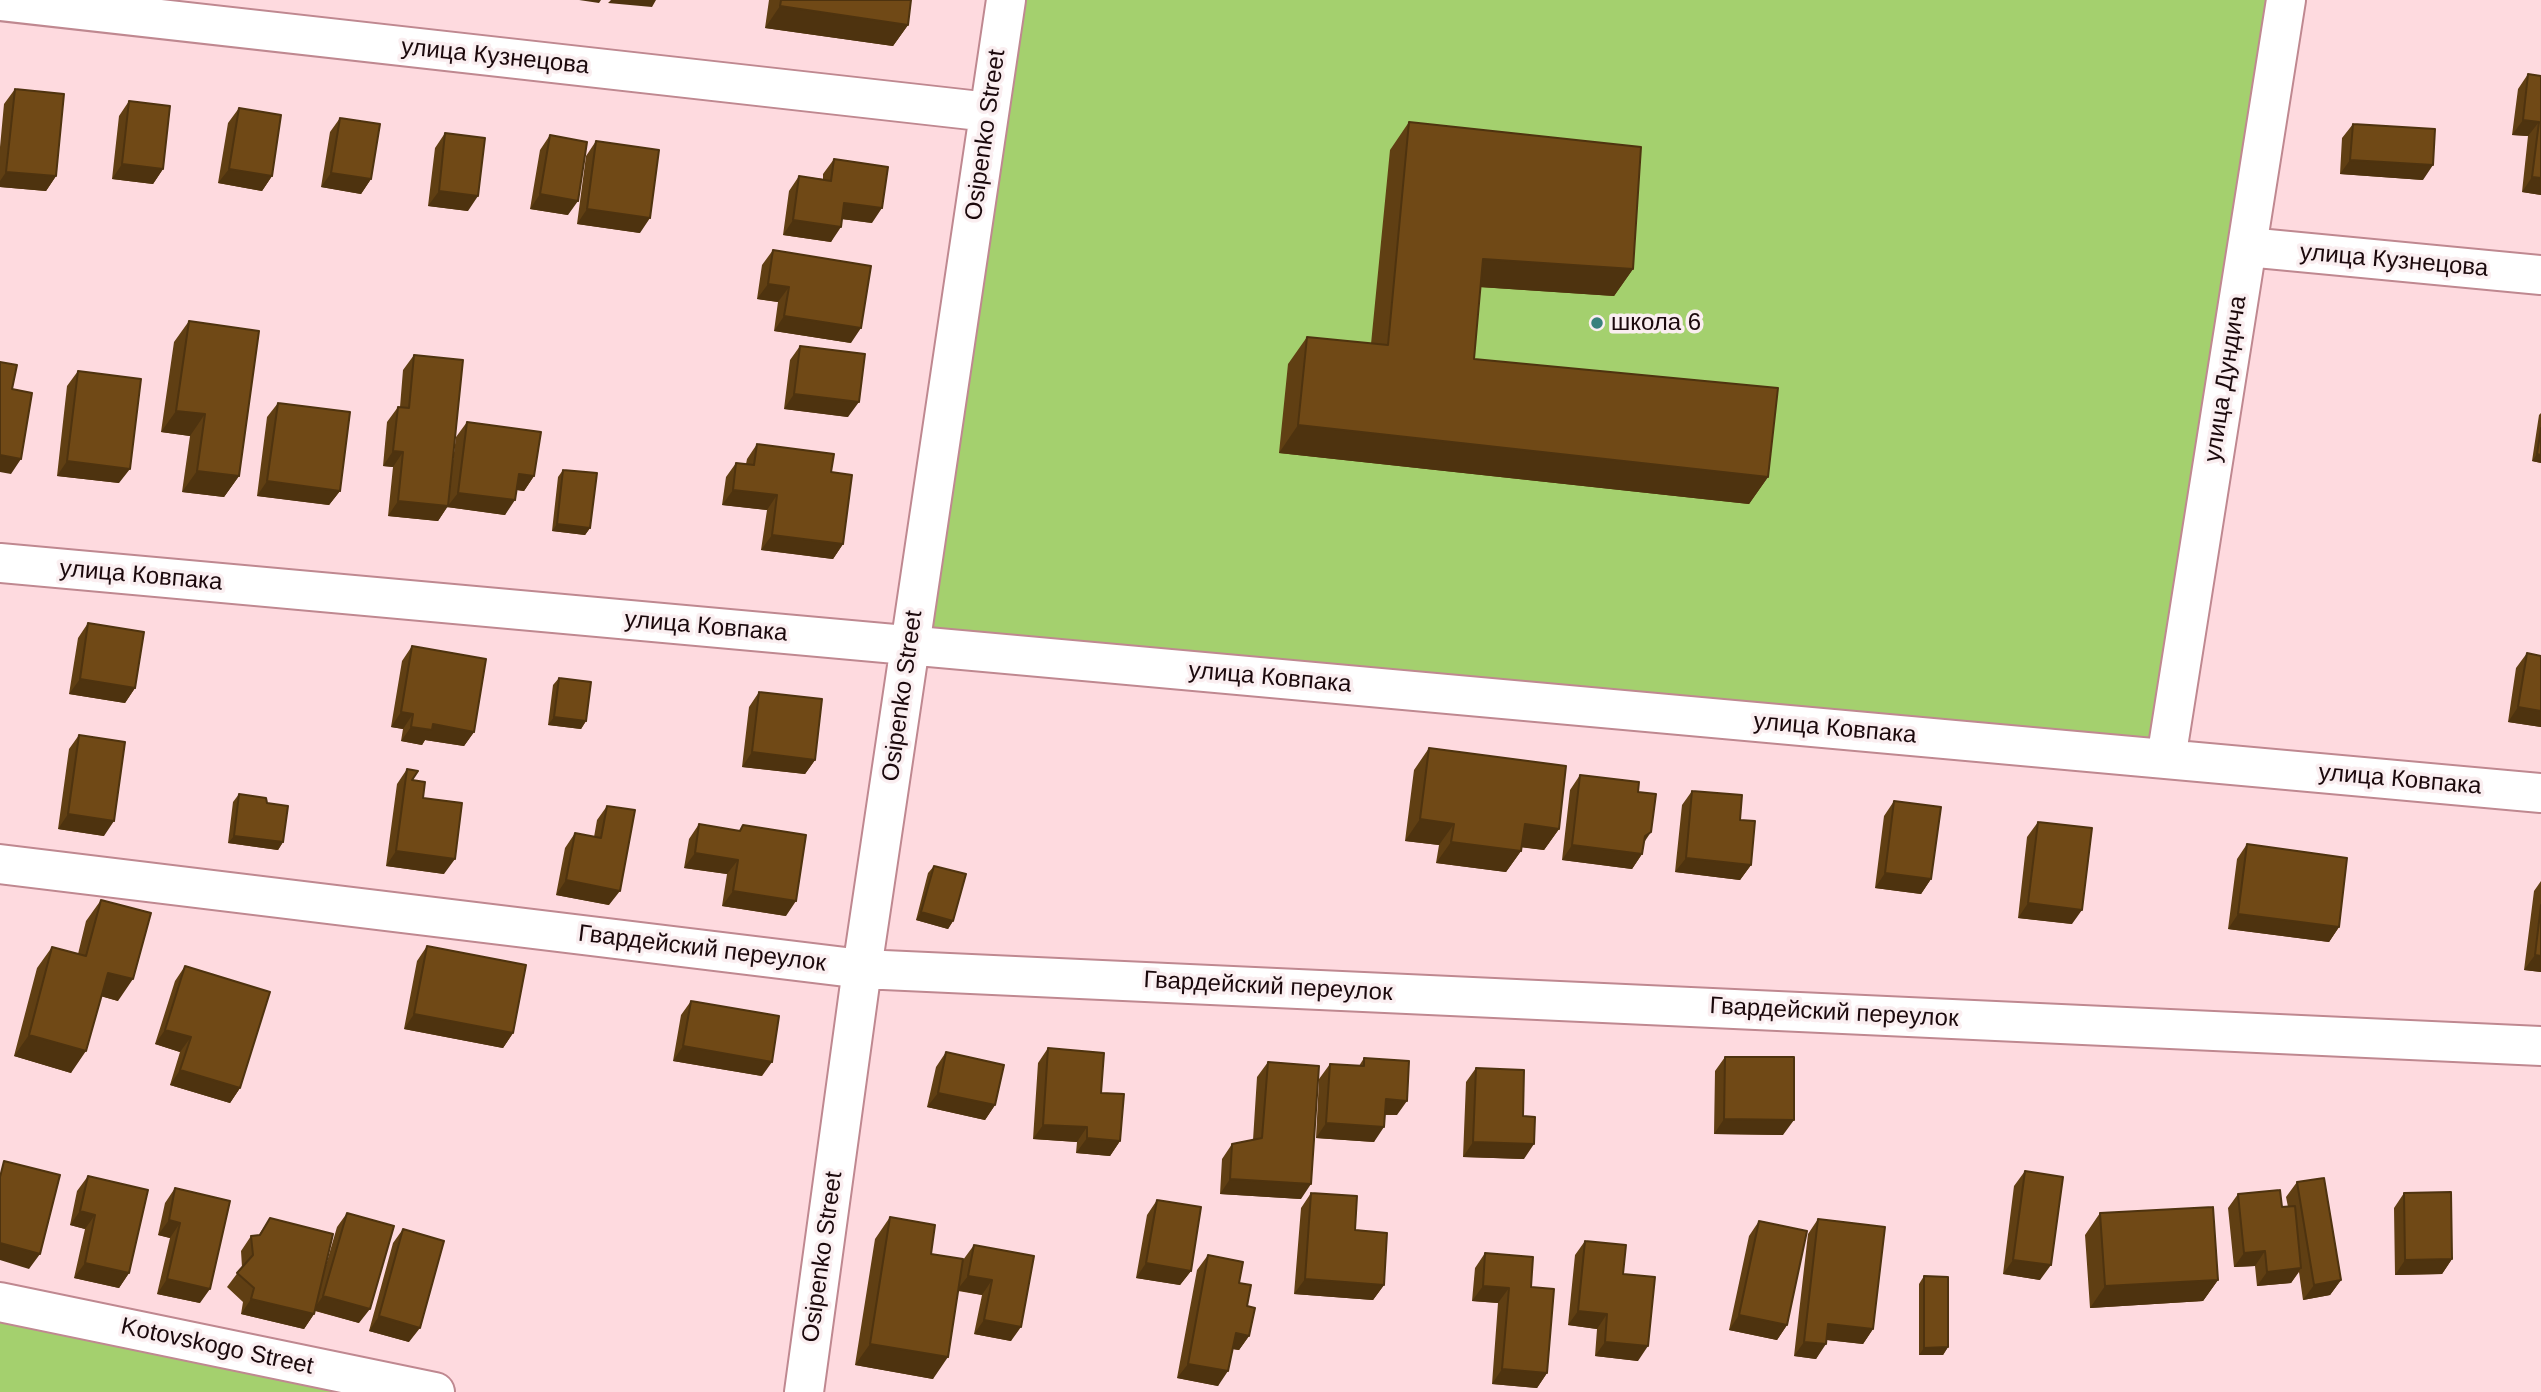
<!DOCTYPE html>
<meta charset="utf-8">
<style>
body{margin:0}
canvas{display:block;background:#fedadf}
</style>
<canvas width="2541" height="1392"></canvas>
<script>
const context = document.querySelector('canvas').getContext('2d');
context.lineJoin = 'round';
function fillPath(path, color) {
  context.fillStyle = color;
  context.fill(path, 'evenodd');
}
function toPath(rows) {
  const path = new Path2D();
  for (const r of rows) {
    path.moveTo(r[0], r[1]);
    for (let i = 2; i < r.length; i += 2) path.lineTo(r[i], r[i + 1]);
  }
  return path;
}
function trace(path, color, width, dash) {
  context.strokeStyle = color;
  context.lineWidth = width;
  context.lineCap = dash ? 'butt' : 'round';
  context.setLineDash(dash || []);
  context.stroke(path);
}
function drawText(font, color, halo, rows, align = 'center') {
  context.font = font + ' Helvetica,sans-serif';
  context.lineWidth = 7;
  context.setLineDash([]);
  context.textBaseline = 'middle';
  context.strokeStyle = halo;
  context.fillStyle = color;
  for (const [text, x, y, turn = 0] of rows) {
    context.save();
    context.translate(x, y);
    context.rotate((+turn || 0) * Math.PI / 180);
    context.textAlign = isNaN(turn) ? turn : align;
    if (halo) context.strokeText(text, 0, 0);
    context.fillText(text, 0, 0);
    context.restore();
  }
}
fillPath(toPath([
 [1006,0,2286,0,2166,759,910,645],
 [0,1302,435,1392,0,1392]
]), '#a4d06e');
const minor = toPath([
 [0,1,989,112],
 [2247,247,2541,275],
 [0,563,2541,793],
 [2166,759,2286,0],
 [0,864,862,969,2541,1046],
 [0,1302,435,1392],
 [804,1392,862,969,1006,0]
]);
trace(minor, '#bf8890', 42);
trace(minor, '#fff', 38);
fillPath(toPath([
 [769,0,911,0,908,25,893,46,765,28],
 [2528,74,2541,76,2541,195,2522,192,2528,136,2512,135,2518,89],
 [15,89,56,176,46,191,0,187,0,147,4,104],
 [129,101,163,169,153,184,112,179,119,116],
 [239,108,272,176,262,191,218,183,228,123],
 [340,118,371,179,361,194,321,187,330,132],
 [1409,122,1633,269,1614,296,1480,287,1474,359,1768,477,1749,504,1279,453,1288,364,1307,337,1371,344,1390,150],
 [2353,124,2423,180,2340,174,2342,138],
 [445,133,468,211,428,206,435,148],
 [550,135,568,215,530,209,540,150],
 [596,141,640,233,577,224,586,156],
 [834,159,872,223,842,219,831,242,783,235,789,191,799,176,823,179,823,174],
 [773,250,851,343,774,331,778,302,757,299,762,265],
 [189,321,239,476,224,497,182,492,190,436,161,432,174,342],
 [800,346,848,417,784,409,790,360],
 [414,355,450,484,456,437,467,422,534,476,524,491,517,490,505,515,447,507,438,521,388,516,393,467,383,466,387,422,398,407,400,407,403,370],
 [78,371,119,483,57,476,67,386],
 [278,403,340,491,329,505,257,496,267,417],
 [2541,413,2541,463,2532,461,2539,415],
 [757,444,831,472,843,544,833,559,761,550,767,510,722,505,726,477,736,463,746,464,747,459],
 [563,470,590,528,585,535,552,531,558,477],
 [88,623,135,688,125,703,69,694,78,638],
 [412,646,474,732,464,746,425,740,422,745,401,741,403,729,391,727,402,661],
 [2527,653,2541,656,2541,727,2508,722,2516,668],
 [559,678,586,721,581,729,548,725,553,685],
 [759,692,815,760,805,774,742,767,749,707],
 [79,735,104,836,58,829,69,749],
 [1429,748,1559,829,1544,850,1522,847,1521,851,1506,872,1436,863,1439,845,1405,841,1414,770],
 [407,769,412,780,423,798,444,874,386,866,397,784],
 [1580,775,1638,792,1643,844,1642,854,1632,869,1562,860,1570,790],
 [1692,791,1740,820,1751,865,1740,880,1675,872,1682,805],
 [239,794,267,803,283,842,278,850,228,843,233,802],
 [1894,801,1931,879,1921,894,1875,888,1884,816],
 [607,806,609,905,556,895,565,848,575,833,594,837,597,820],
 [2038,822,2072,924,2018,918,2027,837],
 [699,824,739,831,786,916,722,906,727,874,684,868,689,839],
 [2247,844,2339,927,2329,942,2228,929,2237,859],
 [934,866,953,921,948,929,916,920,928,873],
 [2541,881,2541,972,2524,970,2534,891],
 [101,900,118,1001,101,996,71,1073,14,1056,37,968,52,947,78,954,86,921],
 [427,946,513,1033,503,1048,404,1029,417,961],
 [185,966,240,1088,230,1103,170,1085,180,1052,155,1044,175,981],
 [691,1001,762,1076,673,1061,681,1015],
 [1048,1048,1101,1093,1120,1141,1110,1156,1076,1153,1077,1142,1033,1139,1038,1063],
 [946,1052,995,1105,985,1120,927,1107,936,1067],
 [1725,1057,1783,1135,1714,1134,1715,1071],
 [1364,1058,1397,1115,1385,1115,1374,1142,1316,1138,1319,1079,1330,1064,1359,1066],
 [1268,1062,1301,1199,1220,1194,1222,1159,1232,1144,1253,1140,1257,1077],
 [1476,1068,1524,1159,1463,1157,1466,1082],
 [2025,1171,2040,1280,2003,1274,2014,1186],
 [88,1176,129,1273,119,1288,74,1278,85,1229,70,1225,77,1191],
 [2297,1182,2341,1280,2330,1295,2303,1300,2299,1272,2291,1283,2257,1286,2255,1266,2234,1267,2228,1208,2238,1194,2282,1207,2288,1207,2286,1197],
 [175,1188,200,1303,157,1294,170,1238,158,1235,165,1203],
 [1311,1193,1355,1230,1384,1285,1373,1300,1294,1294,1301,1208],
 [2404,1193,2452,1259,2442,1274,2395,1275,2394,1208],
 [1157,1200,1191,1271,1180,1285,1136,1278,1147,1215],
 [347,1213,359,1323,315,1311,314,1314,304,1329,241,1314,243,1302,227,1287,242,1267,241,1251,251,1236,258,1236,270,1218,326,1265,337,1227],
 [2100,1213,2218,1280,2203,1301,2090,1308,2085,1235],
 [890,1217,931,1254,963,1260,974,1245,1034,1256,1011,1341,974,1334,982,1295,958,1291,933,1379,855,1365,875,1239],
 [1818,1219,1873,1329,1863,1344,1827,1340,1816,1359,1794,1356,1808,1234],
 [1759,1221,1787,1325,1777,1340,1729,1330,1749,1236],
 [403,1229,409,1342,369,1331,393,1243],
 [1585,1241,1623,1274,1638,1361,1595,1356,1597,1329,1568,1325,1575,1255],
 [1485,1253,1531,1287,1547,1373,1537,1388,1492,1384,1498,1303,1472,1301,1475,1268],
 [1208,1255,1239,1283,1247,1306,1249,1336,1239,1350,1233,1349,1218,1386,1177,1378,1197,1270],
 [1924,1276,1948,1347,1943,1355,1919,1355,1919,1284]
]), '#603f13');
fillPath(toPath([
 [579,0,601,0,599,3],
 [611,0,656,0,652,7,608,3],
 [780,6,908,25,893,46,765,28],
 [2523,120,2539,122,2528,136,2512,135],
 [2350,160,2433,165,2423,180,2340,174],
 [122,164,163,169,153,184,112,179],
 [229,169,272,176,262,191,218,183],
 [6,172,56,176,46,191,0,187,0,181],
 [331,173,371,179,361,194,321,187],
 [2532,177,2541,178,2541,195,2522,192],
 [439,191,478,196,468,211,428,206],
 [540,194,578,201,568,215,530,209],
 [844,203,882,208,872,223,834,218],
 [587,209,650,218,640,233,577,224],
 [793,220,841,227,831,242,783,235],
 [1483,259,1633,269,1614,296,1464,286],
 [768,284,789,287,778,302,757,299],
 [784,316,861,328,851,343,774,331],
 [794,394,859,402,848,417,784,409],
 [176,411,205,414,190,436,161,432],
 [1298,425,1768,477,1749,504,1279,453],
 [393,451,403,452,393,467,383,466],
 [2537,454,2541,455,2541,463,2532,461],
 [0,455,21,459,11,474,0,472],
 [67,461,130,469,119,483,57,476],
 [197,471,239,476,224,497,182,492],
 [519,474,534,476,524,491,509,489],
 [267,481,340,491,329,505,257,496],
 [733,490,777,495,767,510,722,505],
 [458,493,515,500,505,515,447,507],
 [398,501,448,506,438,521,388,516],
 [557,524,590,528,585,535,552,531],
 [772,535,843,544,833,559,761,550],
 [80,679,135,688,125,703,69,694],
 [2518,707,2541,711,2541,727,2508,722],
 [401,712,413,714,403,729,391,727],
 [554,717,586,721,581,729,548,725],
 [433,724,474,732,464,746,425,740,422,745,401,741,411,727],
 [752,752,815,760,805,774,742,767],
 [68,814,114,821,104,836,58,829],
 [1420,819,1454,824,1439,845,1405,841],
 [1525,824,1559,829,1544,850,1510,846],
 [1651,832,1641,847,1645,836],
 [234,836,283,842,278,850,228,843],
 [1451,842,1521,851,1506,872,1436,863],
 [1572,845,1642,854,1632,869,1562,860],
 [396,851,455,859,444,874,386,866],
 [695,853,738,860,727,874,684,868],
 [1686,858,1751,865,1740,880,1675,872],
 [1885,873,1931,879,1921,894,1875,888],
 [566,880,620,891,609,905,556,895],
 [733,891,796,901,786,916,722,906],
 [2028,903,2082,910,2072,924,2018,918],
 [921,912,953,921,948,929,916,920],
 [2238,914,2339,927,2329,942,2228,929],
 [2535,955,2541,956,2541,972,2524,970],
 [108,973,133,979,118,1001,93,994],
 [414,1014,513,1033,503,1048,404,1029],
 [165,1030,191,1037,180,1052,155,1044],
 [29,1035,86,1051,71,1073,14,1056],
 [683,1046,772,1062,762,1076,673,1061],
 [180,1070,240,1088,230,1103,170,1085],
 [938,1093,995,1105,985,1120,927,1107],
 [1386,1099,1407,1101,1397,1115,1376,1114],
 [1724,1119,1794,1120,1783,1135,1714,1134],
 [1326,1123,1384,1127,1374,1142,1316,1138],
 [1043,1125,1087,1127,1077,1142,1033,1139],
 [1087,1138,1120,1141,1110,1156,1076,1153],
 [1473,1142,1534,1144,1524,1159,1463,1157],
 [1230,1179,1311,1184,1301,1199,1220,1194],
 [80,1211,95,1215,85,1229,70,1225],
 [169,1220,180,1223,170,1238,158,1235],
 [0,1243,40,1254,29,1269,0,1260],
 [2265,1251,2255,1266,2234,1267,2244,1253],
 [2452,1259,2442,1274,2395,1275,2405,1260],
 [2013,1260,2051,1265,2040,1280,2003,1274],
 [85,1263,129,1273,119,1288,74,1278],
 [1146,1263,1191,1271,1180,1285,1136,1278],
 [2301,1268,2291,1283,2257,1286,2267,1272],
 [968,1276,992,1280,982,1295,957,1290],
 [167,1279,210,1289,200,1303,157,1294],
 [1305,1279,1384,1285,1373,1300,1294,1294],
 [2218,1280,2203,1301,2090,1308,2105,1286],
 [2341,1280,2330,1295,2303,1300,2314,1285],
 [1483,1286,1509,1288,1498,1303,1472,1301],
 [323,1296,370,1309,359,1323,313,1310],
 [251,1299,314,1314,304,1329,241,1314],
 [1578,1311,1607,1314,1597,1329,1568,1325],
 [1739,1315,1787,1325,1777,1340,1729,1330],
 [379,1316,420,1328,409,1342,369,1331],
 [984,1320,1021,1327,1011,1341,974,1334],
 [1828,1324,1873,1329,1863,1344,1818,1339],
 [1236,1333,1249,1336,1239,1350,1225,1348],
 [1605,1342,1648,1346,1638,1361,1595,1356],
 [1804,1342,1826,1344,1816,1359,1794,1356],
 [870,1344,948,1357,933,1379,855,1365],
 [1948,1347,1943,1355,1919,1355,1924,1348],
 [1188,1364,1228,1371,1218,1386,1177,1378],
 [1502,1369,1547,1373,1537,1388,1492,1384]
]), '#4e330f');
const building = toPath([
 [781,0,911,0,908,25,780,6,781,0],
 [2528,74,2541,76,2541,178,2532,177,2539,122,2523,120,2528,74],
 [15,89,64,94,56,176,6,172,15,89],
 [129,101,170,106,163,169,122,164,129,101],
 [239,108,281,115,272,176,229,169,239,108],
 [340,118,380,124,371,179,331,173,340,118],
 [1409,122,1641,147,1633,269,1483,259,1474,359,1778,388,1768,477,1298,425,1307,337,1388,345,1409,122],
 [2353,124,2435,129,2433,165,2350,160,2353,124],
 [445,133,485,138,478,196,439,191,445,133],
 [550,135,587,142,578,201,540,194,550,135],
 [596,141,659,150,650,218,587,209,596,141],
 [834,159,888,167,882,208,844,203,841,227,793,220,799,176,831,181,834,159],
 [773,250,871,266,861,328,784,316,789,287,768,284,773,250],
 [189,321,259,331,239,476,197,471,205,414,176,411,189,321],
 [800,346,865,354,859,402,794,394,800,346],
 [414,355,463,360,448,506,398,501,403,452,393,451,398,407,409,408,414,355],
 [0,362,17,365,12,389,32,393,21,459,0,455,0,362],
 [78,371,141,379,130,469,67,461,78,371],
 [278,403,350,412,340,491,267,481,278,403],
 [467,422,541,432,534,476,519,474,515,500,458,493,467,422],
 [2541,428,2541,455,2537,454,2541,428],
 [757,444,834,454,831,472,852,475,843,544,772,535,777,495,733,490,736,463,754,465,757,444],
 [563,470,597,473,590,528,557,524,563,470],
 [88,623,144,632,135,688,80,679,88,623],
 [412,646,486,659,474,732,433,724,432,730,411,727,413,714,401,712,412,646],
 [2527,653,2541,656,2541,711,2518,707,2527,653],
 [559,678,591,682,586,721,554,717,559,678],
 [759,692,822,699,815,760,752,752,759,692],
 [79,735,125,742,114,821,68,814,79,735],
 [1429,748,1566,766,1559,829,1525,824,1521,851,1451,842,1454,824,1420,819,1429,748],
 [407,769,418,771,412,780,425,782,423,798,462,803,455,859,396,851,407,769],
 [1580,775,1639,782,1638,792,1656,794,1651,832,1645,836,1642,854,1572,845,1580,775],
 [1692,791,1742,795,1740,820,1755,821,1751,865,1686,858,1692,791],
 [239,794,266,798,267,803,288,806,283,842,234,836,239,794],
 [1894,801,1941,807,1931,879,1885,873,1894,801],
 [607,806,635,810,620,891,566,880,575,833,601,838,607,806],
 [2038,822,2092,828,2082,910,2028,903,2038,822],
 [699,824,740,831,743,825,806,835,796,901,733,891,738,860,695,853,699,824],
 [2247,844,2347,858,2339,927,2238,914,2247,844],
 [934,866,966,874,953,921,921,912,934,866],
 [101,900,151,913,133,979,108,973,86,1051,29,1035,52,947,86,956,101,900],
 [2541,905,2541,956,2535,955,2541,905],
 [427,946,526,965,513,1033,414,1014,427,946],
 [185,966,270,992,240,1088,180,1070,191,1037,165,1030,185,966],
 [691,1001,779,1016,772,1062,683,1046,691,1001],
 [1048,1048,1104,1053,1101,1093,1124,1094,1120,1141,1087,1138,1087,1127,1043,1125,1048,1048],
 [946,1052,1004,1065,995,1105,938,1093,946,1052],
 [1725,1057,1794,1057,1794,1120,1724,1119,1725,1057],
 [1364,1058,1409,1061,1407,1101,1386,1099,1384,1127,1326,1123,1330,1064,1364,1066,1364,1058],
 [1268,1062,1319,1066,1311,1184,1230,1179,1232,1144,1262,1138,1268,1062],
 [1476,1068,1524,1070,1523,1116,1535,1117,1534,1144,1473,1142,1476,1068],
 [4,1161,60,1175,40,1254,0,1243,0,1177,4,1161],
 [2025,1171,2063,1177,2051,1265,2013,1260,2025,1171],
 [88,1176,148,1190,129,1273,85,1263,95,1215,80,1211,88,1176],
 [2324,1178,2341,1280,2314,1285,2297,1182,2324,1178],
 [175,1188,230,1201,210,1289,167,1279,180,1223,169,1220,175,1188],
 [2280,1190,2282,1207,2295,1206,2301,1268,2267,1272,2265,1251,2244,1253,2238,1194,2280,1190],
 [2451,1192,2452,1259,2405,1260,2404,1193,2451,1192],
 [1311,1193,1357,1196,1355,1230,1387,1233,1384,1285,1305,1279,1311,1193],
 [1157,1200,1201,1207,1191,1271,1146,1263,1157,1200],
 [2213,1207,2218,1280,2105,1286,2100,1213,2213,1207],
 [347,1213,394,1226,370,1309,323,1296,347,1213],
 [890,1217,935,1225,931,1254,963,1259,948,1357,870,1344,890,1217],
 [270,1218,333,1234,314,1314,251,1299,254,1288,237,1273,253,1255,251,1236,260,1235,270,1218],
 [1818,1219,1885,1227,1873,1329,1828,1324,1826,1344,1804,1342,1818,1219],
 [1759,1221,1807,1231,1787,1325,1739,1315,1759,1221],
 [403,1229,444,1241,420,1328,379,1316,403,1229],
 [1585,1241,1626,1245,1623,1274,1655,1277,1648,1346,1605,1342,1607,1314,1578,1311,1585,1241],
 [974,1245,1034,1256,1021,1327,984,1320,992,1280,968,1276,974,1245],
 [1485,1253,1533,1257,1531,1287,1554,1289,1547,1373,1502,1369,1509,1288,1483,1286,1485,1253],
 [1208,1255,1243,1262,1239,1283,1251,1285,1247,1306,1255,1308,1249,1336,1236,1333,1228,1371,1188,1364,1208,1255],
 [1924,1276,1948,1277,1948,1347,1924,1348,1924,1276]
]);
fillPath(building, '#704916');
trace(building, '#4e330f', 2);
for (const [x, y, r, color] of [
 [1597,323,7,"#39817c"]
]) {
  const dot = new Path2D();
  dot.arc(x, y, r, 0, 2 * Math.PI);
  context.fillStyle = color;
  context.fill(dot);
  trace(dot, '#faeef0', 2.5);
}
drawText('24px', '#1b090c', '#faeef0', [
 ["улица Кузнецова",495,57,6],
 ["Osipenko Street",986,135,-82],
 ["улица Кузнецова",2394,261,5],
 ["улица Дундича",2226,379,-81],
 ["улица Ковпака",141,576,5],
 ["улица Ковпака",706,627,5],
 ["улица Ковпака",1270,678,5],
 ["Osipenko Street",903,696,-82],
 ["улица Ковпака",1835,729,5],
 ["улица Ковпака",2400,780,5],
 ["Гвардейский переулок",702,949,7],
 ["Гвардейский переулок",1268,987,3],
 ["Гвардейский переулок",1834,1013,3],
 ["Osipenko Street",823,1257,-82],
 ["Kotovskogo Street",217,1347,12]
]);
drawText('24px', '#1b090c', '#faeef0', [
 ["школа 6",1611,323]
], 'left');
</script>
